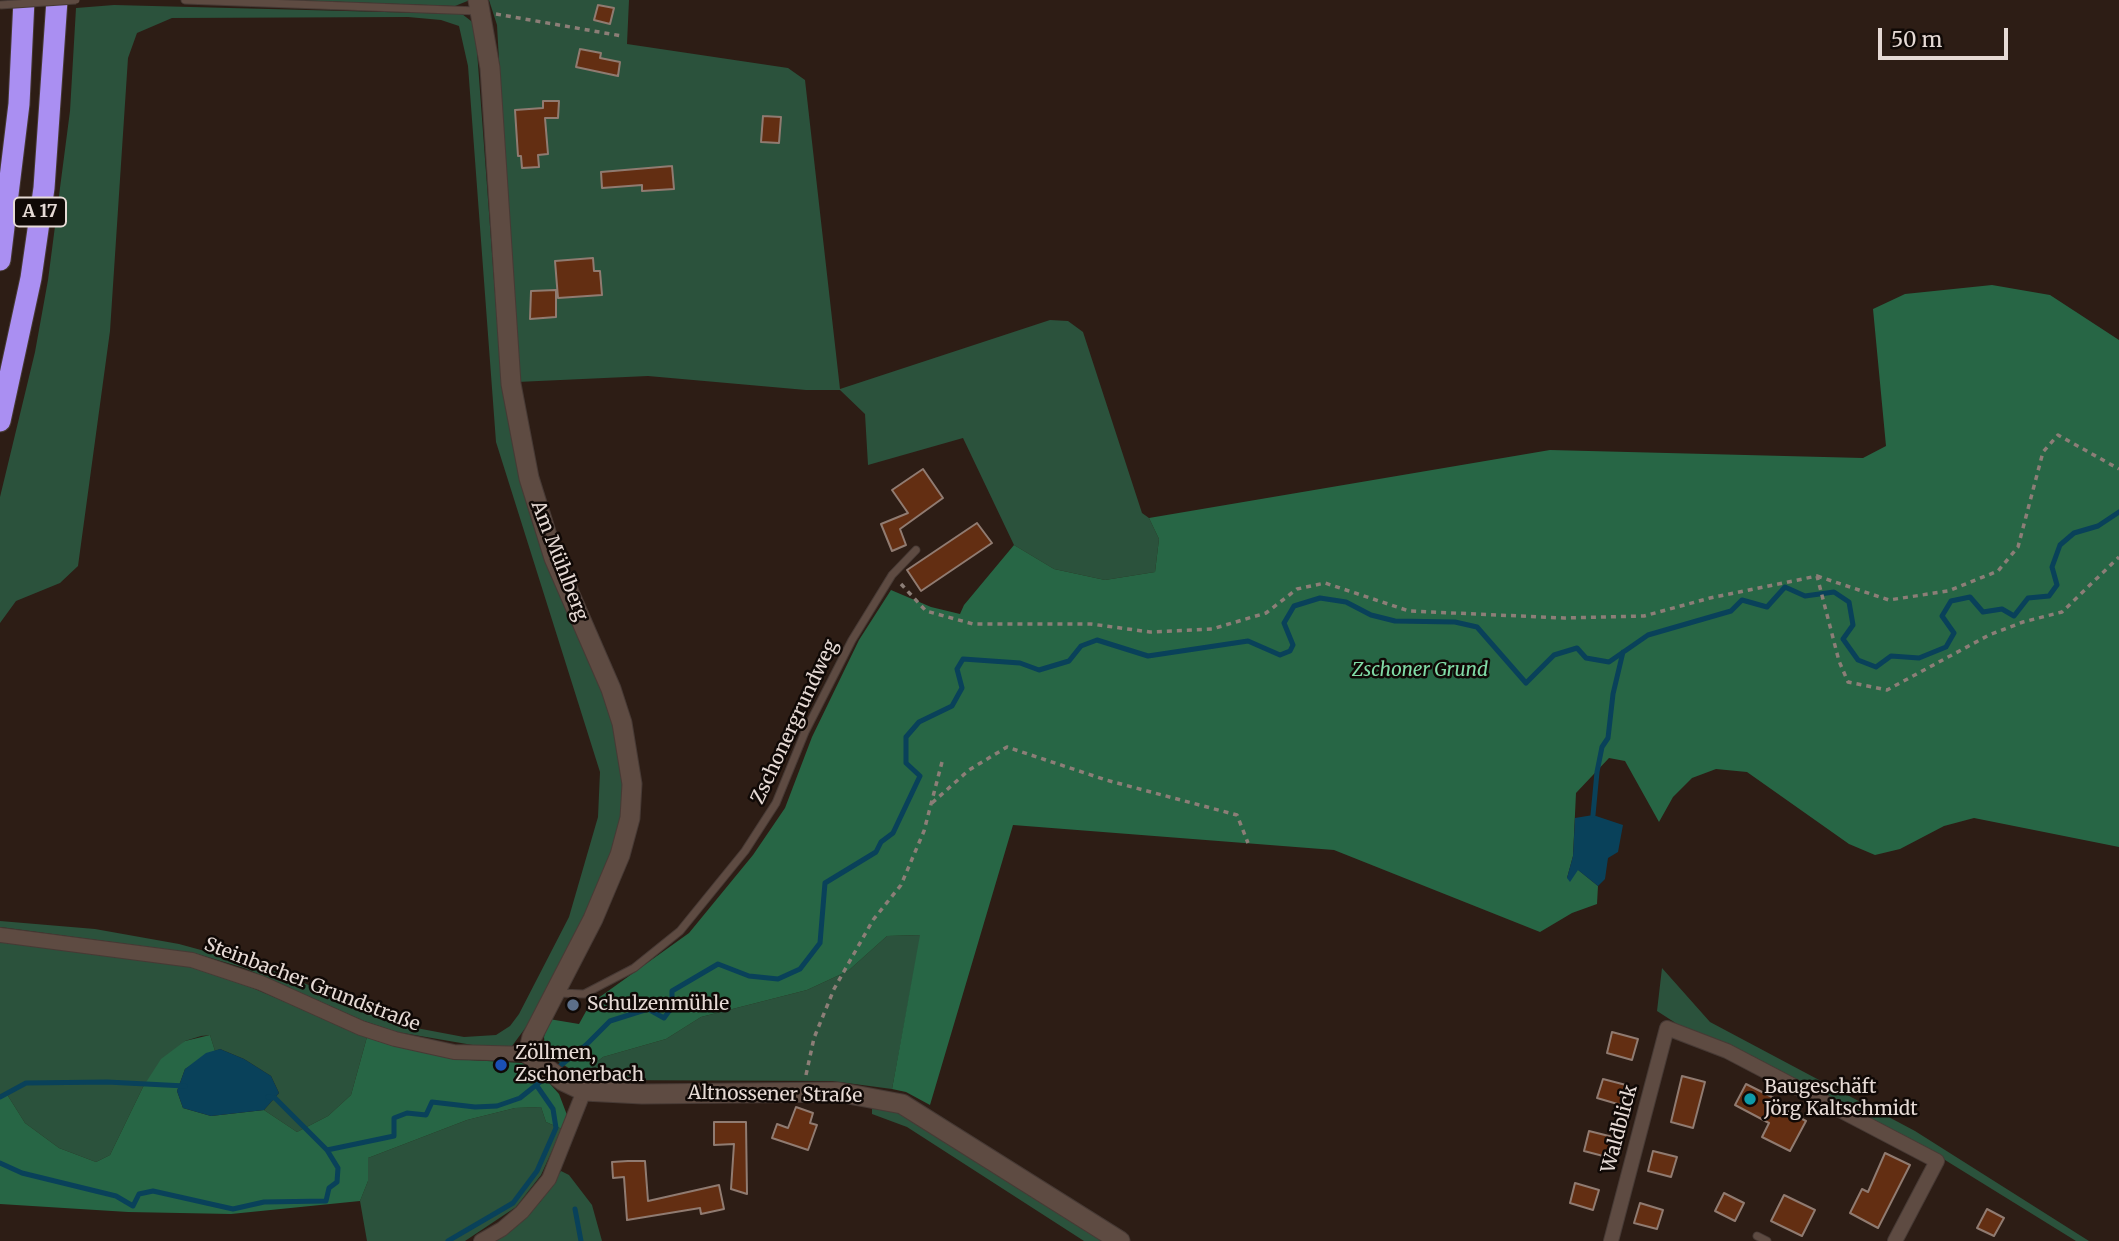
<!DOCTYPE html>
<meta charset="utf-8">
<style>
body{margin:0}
#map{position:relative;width:2119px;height:1241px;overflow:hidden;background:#2d1d15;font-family:Merriweather,serif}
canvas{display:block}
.scale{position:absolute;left:1878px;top:28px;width:130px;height:32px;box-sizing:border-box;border:4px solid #e6dad5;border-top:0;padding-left:9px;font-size:21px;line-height:24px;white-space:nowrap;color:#e6dad5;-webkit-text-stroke:5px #100906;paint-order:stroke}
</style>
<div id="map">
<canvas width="2119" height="1241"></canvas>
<div class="scale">50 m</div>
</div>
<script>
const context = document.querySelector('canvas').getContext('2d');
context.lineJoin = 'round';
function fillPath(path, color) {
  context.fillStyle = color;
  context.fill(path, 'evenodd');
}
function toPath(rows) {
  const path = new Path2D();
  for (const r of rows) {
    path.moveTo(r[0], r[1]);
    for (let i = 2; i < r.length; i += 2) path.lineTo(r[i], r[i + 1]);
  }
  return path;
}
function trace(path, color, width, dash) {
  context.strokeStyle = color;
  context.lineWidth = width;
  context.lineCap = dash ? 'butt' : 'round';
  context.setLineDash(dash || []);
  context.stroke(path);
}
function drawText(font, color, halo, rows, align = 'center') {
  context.font = font + ' Merriweather,serif';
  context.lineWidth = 5;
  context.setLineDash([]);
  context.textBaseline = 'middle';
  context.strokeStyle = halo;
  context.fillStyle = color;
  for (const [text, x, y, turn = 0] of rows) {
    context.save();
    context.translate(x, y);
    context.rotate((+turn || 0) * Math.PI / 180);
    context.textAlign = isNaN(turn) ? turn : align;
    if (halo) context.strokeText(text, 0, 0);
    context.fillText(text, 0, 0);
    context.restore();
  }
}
fillPath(toPath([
 [291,0,470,0,455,6],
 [489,0,629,0,627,44,788,68,805,80,840,389,1050,320,1068,321,1083,332,1142,513,1149,518,1159,539,1155,572,1105,580,1054,569,1014,545,963,438,868,465,865,414,840,390,806,390,648,376,517,382,497,25],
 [114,5,462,14,475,24,502,388,613,724,625,782,620,835,608,870,529,1023,512,1046,490,1048,397,1032,364,1021,244,968,194,953,0,927,0,921,95,929,179,944,267,968,411,1027,464,1037,496,1035,510,1026,519,1014,569,917,598,817,600,772,496,442,468,66,459,26,441,20,408,17,172,18,137,33,128,58,110,331,78,566,60,583,16,601,0,623,0,497,35,352,48,280,70,111,76,8],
 [921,935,892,1089,832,1081,590,1080,580,1075,603,1057,666,1039,701,1017,807,990,848,971,887,936],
 [0,942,192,966,236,981,359,1033,367,1037,351,1095,328,1116,297,1132,264,1110,279,1093,271,1076,244,1059,220,1049,215,1051,210,1035,201,1036,185,1041,143,1087,110,1155,96,1162,59,1148,25,1123,8,1096,0,1096],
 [1662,968,1710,1022,1915,1131,2089,1241,2076,1241,1945,1160,1727,1046,1688,1031,1657,1011],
 [872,1105,893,1108,1109,1241,1084,1241,907,1127,872,1114],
 [541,1107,546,1122,562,1129,541,1175,516,1207,465,1241,367,1241,360,1201,368,1181,368,1158,467,1120,515,1108],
 [561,1171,569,1175,592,1205,602,1241,495,1241,540,1202]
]), '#2b523c');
fillPath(toPath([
 [1992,285,2050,295,2119,340,2119,847,1974,818,1944,826,1900,849,1875,855,1849,844,1747,772,1716,769,1692,778,1673,797,1659,822,1625,761,1609,758,1576,793,1573,856,1567,878,1577,869,1598,886,1597,904,1572,913,1540,932,1334,850,1013,825,930,1105,906,1092,892,1089,920,935,887,936,848,971,807,990,701,1017,666,1039,603,1057,580,1075,554,1059,545,1047,544,1037,549,1019,579,1024,590,1004,689,933,753,855,785,808,812,737,859,640,891,590,931,607,960,614,964,605,1014,545,1054,569,1105,580,1155,572,1159,539,1149,518,1550,450,1863,458,1886,446,1873,309,1905,294],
 [210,1035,215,1051,185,1069,177,1091,183,1108,211,1116,264,1110,297,1132,328,1116,351,1095,367,1037,452,1059,522,1063,543,1076,559,1094,567,1115,562,1129,546,1122,541,1107,515,1108,467,1120,368,1158,368,1181,360,1201,231,1214,128,1212,0,1204,0,1096,8,1096,25,1123,59,1148,96,1162,110,1155,143,1087,161,1059,185,1041]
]), '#276645');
fillPath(toPath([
 [1593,815,1623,825,1618,852,1608,858,1605,879,1598,886,1578,870,1570,882,1567,878,1573,856,1575,818],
 [220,1049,244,1059,271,1076,279,1093,264,1110,211,1116,183,1108,177,1091,185,1069,206,1053]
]), '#09415a');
trace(toPath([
 [1593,815,1597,772,1602,747,1608,738,1613,694,1623,652],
 [0,1097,26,1083,107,1082,185,1086],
 [268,1097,275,1098,327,1150],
 [0,1163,22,1173,116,1196,133,1206,139,1194,153,1191,233,1209,264,1202,326,1201,329,1188,337,1182,338,1168,327,1150,394,1136,394,1118,407,1113,426,1115,432,1102,475,1107,497,1106,520,1098,586,1045,610,1021,648,1009,664,1018,672,1007,672,991,718,964,749,976,778,979,800,969,820,943,825,883,876,852,881,842,893,833,920,776,906,763,906,737,919,722,952,706,962,688,957,669,963,659,1020,663,1039,670,1069,661,1081,646,1097,640,1148,656,1248,641,1280,655,1290,651,1293,645,1284,623,1294,606,1320,598,1346,602,1371,615,1395,621,1455,622,1477,627,1526,683,1554,655,1577,648,1586,658,1609,662,1648,635,1731,611,1742,600,1767,607,1785,587,1805,596,1834,592,1849,602,1853,625,1843,639,1858,660,1876,667,1891,656,1919,658,1946,647,1954,633,1942,616,1951,601,1970,597,1983,612,2002,609,2014,616,2028,598,2049,596,2057,585,2052,567,2060,545,2074,533,2098,526,2119,512],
 [575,1209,581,1241],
 [448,1241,513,1203,537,1171,556,1128,553,1109,537,1086]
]), '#09415a', 5);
const building = toPath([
 [598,5,614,8,610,24,594,20,598,5],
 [580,49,601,53,600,58,620,62,618,76,576,67,580,49],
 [543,101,559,101,558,118,545,118,548,154,538,155,539,167,522,168,521,156,518,156,515,110,543,108,543,101],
 [763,116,781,117,779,143,761,142,763,116],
 [672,166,674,189,642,191,642,185,602,188,601,172,672,166],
 [593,258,594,271,600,271,602,295,558,298,555,261,593,258],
 [556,290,556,317,530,319,531,291,556,290],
 [923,469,943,498,900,529,906,545,892,551,881,524,908,513,892,490,923,469],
 [977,523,992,543,921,591,907,570,977,523],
 [1612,1032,1638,1039,1632,1060,1607,1053,1612,1032],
 [1682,1076,1705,1082,1693,1128,1671,1122,1682,1076],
 [1603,1079,1626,1085,1621,1105,1597,1098,1603,1079],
 [1746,1084,1776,1099,1774,1104,1806,1121,1790,1151,1762,1137,1769,1123,1735,1105,1746,1084],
 [796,1107,813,1113,810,1123,817,1125,808,1150,772,1138,777,1124,788,1128,796,1107],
 [714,1122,746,1122,747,1194,731,1189,734,1144,714,1145,714,1122],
 [1589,1131,1613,1137,1607,1157,1584,1151,1589,1131],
 [1653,1151,1677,1157,1671,1177,1648,1171,1653,1151],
 [1885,1153,1910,1165,1878,1228,1850,1213,1862,1189,1868,1192,1885,1153],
 [628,1161,645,1161,648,1201,719,1185,724,1209,701,1214,700,1208,627,1220,624,1177,613,1178,612,1162,628,1161],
 [1575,1183,1599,1190,1593,1210,1570,1203,1575,1183],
 [1724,1193,1744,1203,1735,1221,1715,1211,1724,1193],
 [1784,1195,1815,1210,1802,1236,1771,1221,1784,1195],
 [1640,1203,1663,1210,1657,1229,1634,1223,1640,1203],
 [1987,1209,2004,1218,1994,1236,1977,1228,1987,1209]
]);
fillPath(building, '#632e12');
trace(building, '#907b71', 2);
const lane = toPath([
 [185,0,478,11],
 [559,993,584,994,634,968,680,931,745,851,776,803,805,732,852,640,892,575,916,550],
 [1757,1236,1767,1241]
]);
const street = toPath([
 [0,935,192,960,261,983,361,1028,395,1039,454,1052,528,1054],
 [481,1241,502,1229,522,1212,549,1179,584,1091],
 [1611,1241,1667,1028,1727,1051,1937,1161,1895,1241]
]);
const secondary = toPath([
 [478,0,490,68,511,384,529,478,554,558,611,689,622,723,632,784,630,818,620,855,593,919,532,1037,528,1054,563,1081,584,1091,642,1094,838,1092,902,1104,1120,1241]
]);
const highway = toPath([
 [0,260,19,104,24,0],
 [0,421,31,278,44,188,57,0]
]);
trace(lane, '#473a35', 9);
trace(street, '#473a35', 16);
trace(secondary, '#473a35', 21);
trace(highway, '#473a35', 23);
trace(toPath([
 [496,14,622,36],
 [1817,576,1889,600,1948,591,1998,571,2018,547,2043,452,2058,435,2119,469],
 [901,584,926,611,973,624,1091,624,1150,632,1212,629,1266,613,1297,589,1325,583,1409,611,1564,618,1644,616,1710,598,1817,576,1839,661,1848,682,1887,690,1989,635,2023,622,2062,612,2119,557],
 [932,803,969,770,1007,747,1106,780,1237,815,1248,843],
 [806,1075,814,1038,834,989,873,920,901,885,924,831,942,762]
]), '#8c7e77', 3.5, [5, 5]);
trace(lane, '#5e4b42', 7);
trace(street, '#5e4b42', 14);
trace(secondary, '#5e4b42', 19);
trace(highway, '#aa8ff2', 21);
const laneBridge = toPath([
 [0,5,76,0]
]);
trace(laneBridge, '#473a35', 9, []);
trace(laneBridge, '#5e4b42', 7);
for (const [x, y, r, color] of [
 [573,1005,7,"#5c6f8a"],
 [501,1065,7,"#1a4fb4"],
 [1750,1099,7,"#0f9aa8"]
]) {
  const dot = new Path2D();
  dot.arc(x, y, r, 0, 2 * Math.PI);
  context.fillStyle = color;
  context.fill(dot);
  trace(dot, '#100906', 2.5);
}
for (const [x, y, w] of [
 [40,212,52]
]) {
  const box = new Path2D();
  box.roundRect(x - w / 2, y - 14.5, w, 29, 5);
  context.fillStyle = '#100906';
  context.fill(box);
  trace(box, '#e6dad5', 2);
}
drawText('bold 18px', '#e6dad5', null, [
 ["A 17",40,212]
]);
drawText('19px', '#e6dad5', '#100906', [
 ["Am Mühlberg",559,561,69],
 ["Zschonergrundweg",795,722,-65],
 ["Steinbacher Grundstraße",312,985,21],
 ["Altnossener Straße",775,1095,1],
 ["Waldblick",1620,1129,-75]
]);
drawText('italic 19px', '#81dca7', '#100906', [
 ["Zschoner Grund",1420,671]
]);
drawText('19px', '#e6dad5', '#100906', [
 ["Schulzenmühle",587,1005],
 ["Zöllmen,",515,1054],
 ["Zschonerbach",515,1076],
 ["Baugeschäft",1764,1088],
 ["Jörg Kaltschmidt",1764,1110]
], 'left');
</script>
